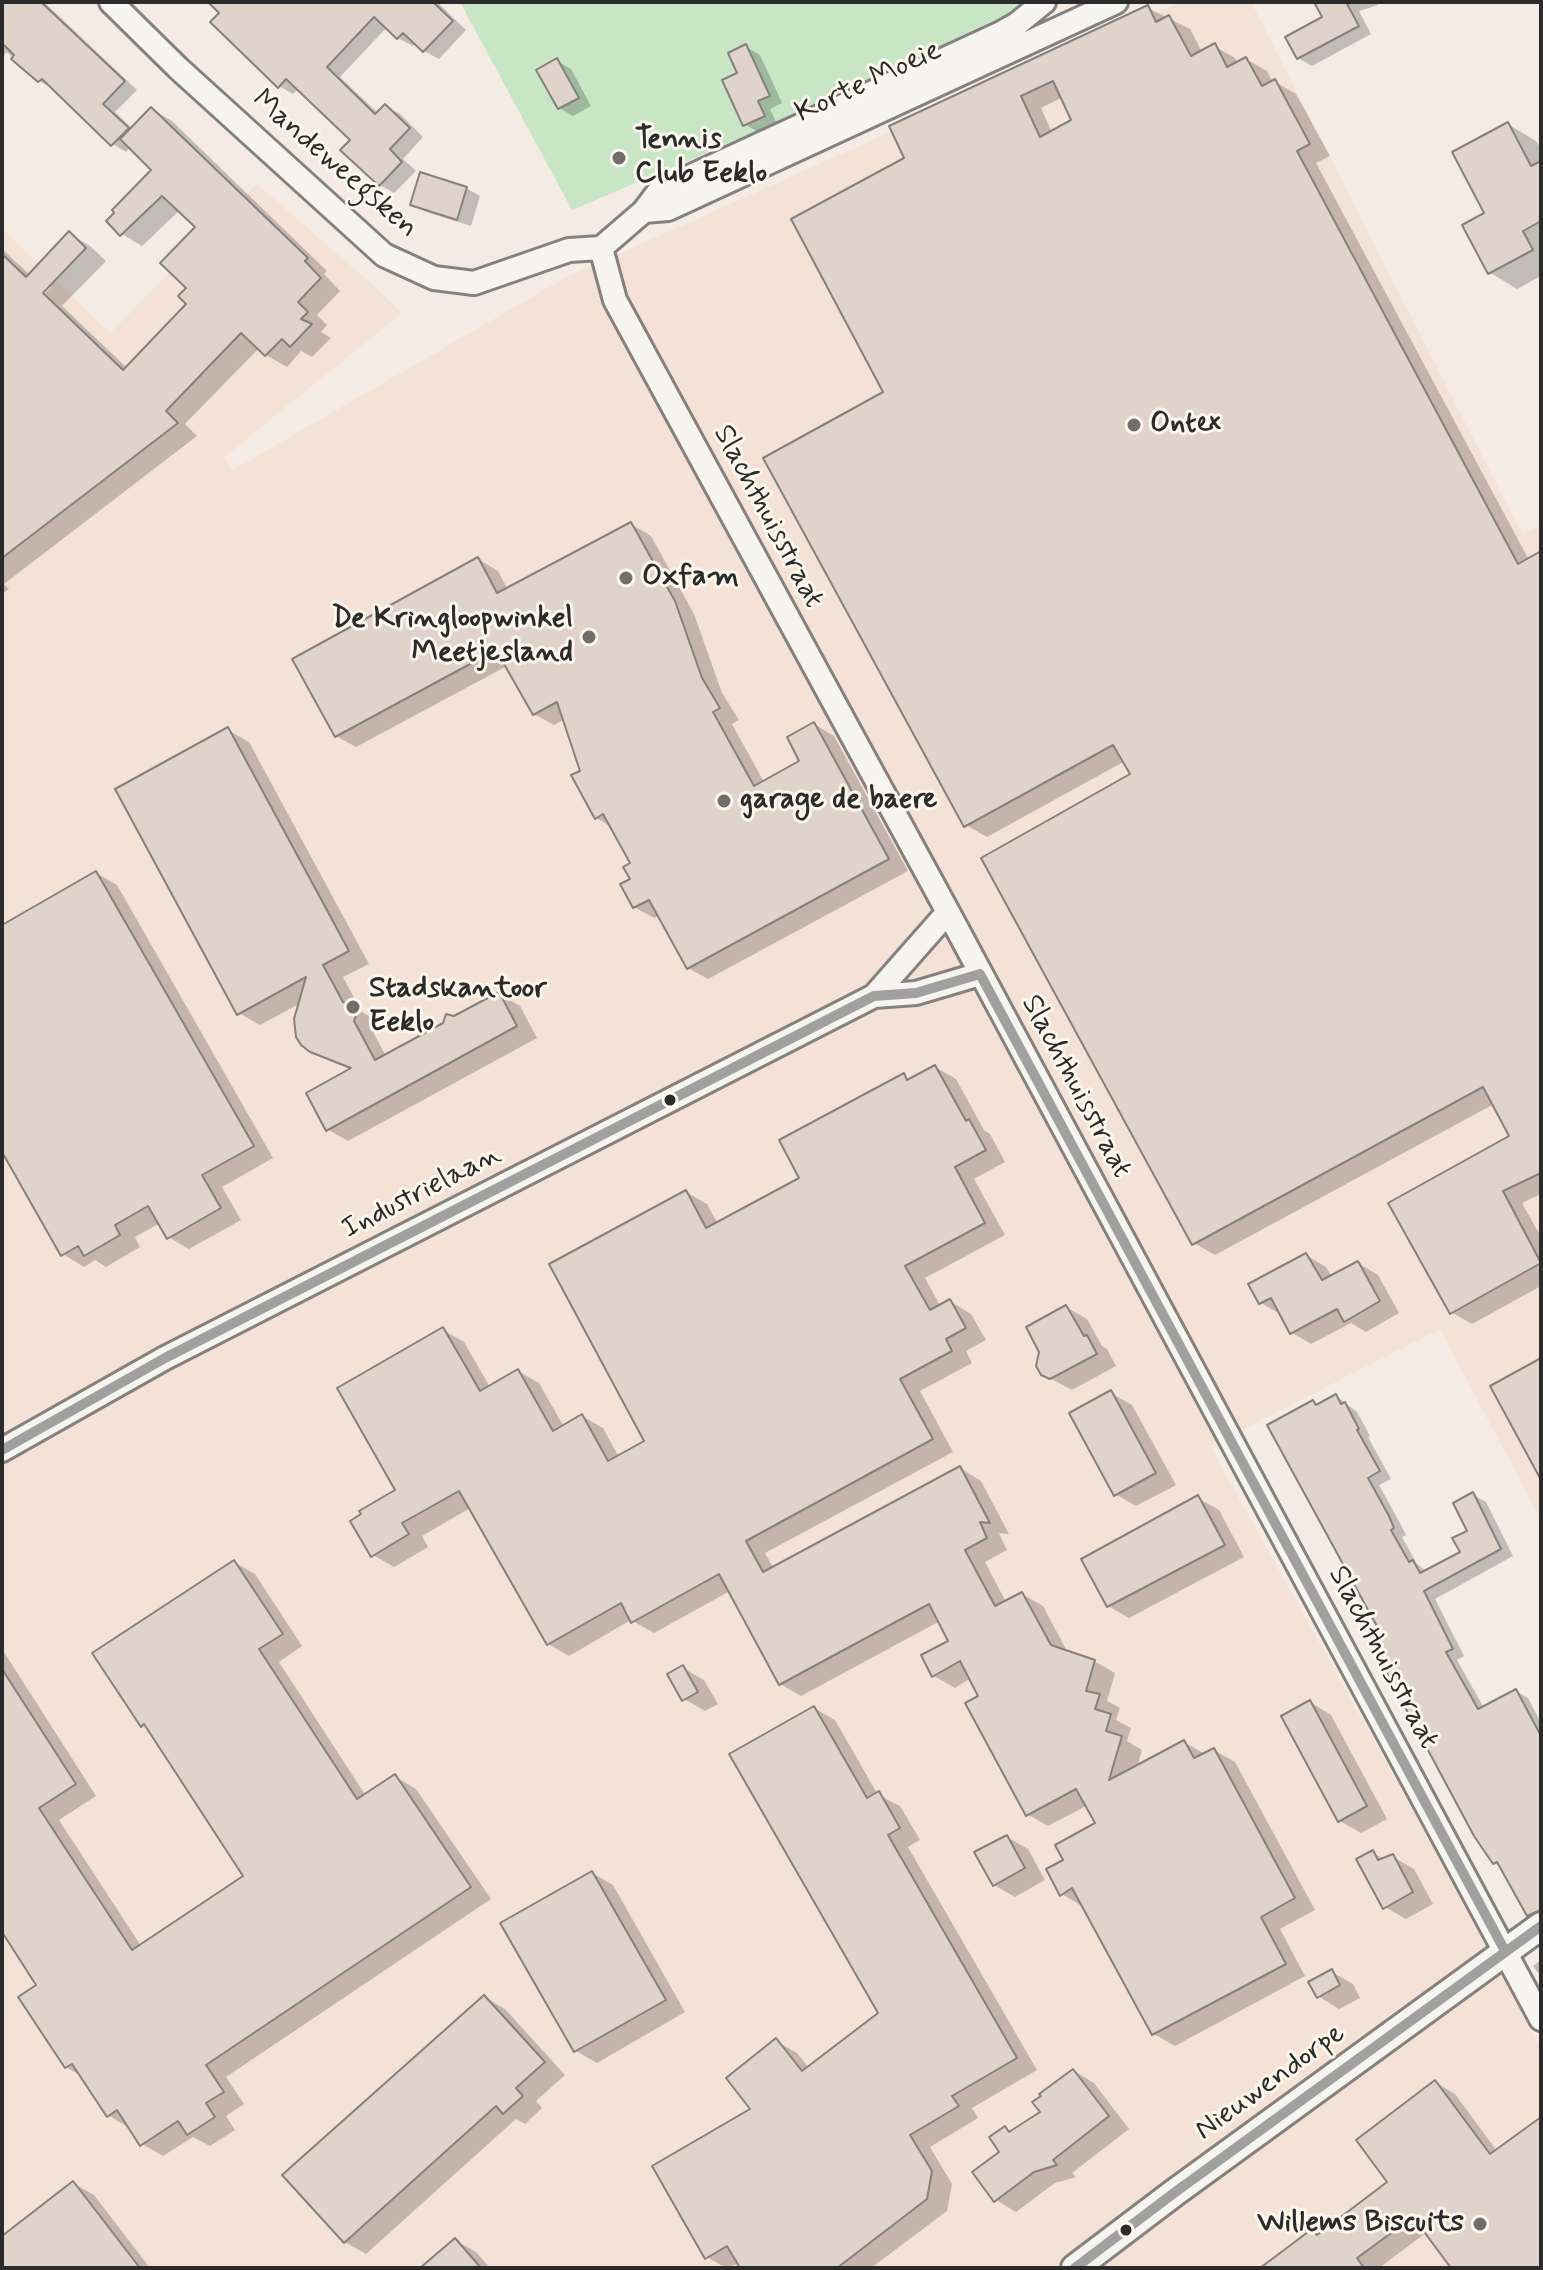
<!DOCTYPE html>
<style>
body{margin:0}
#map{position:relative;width:1543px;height:2270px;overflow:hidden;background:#f3ebe4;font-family:Mynerve,sans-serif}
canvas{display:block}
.frame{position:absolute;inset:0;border:4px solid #2b2b2b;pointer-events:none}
</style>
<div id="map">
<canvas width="1543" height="2270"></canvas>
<div class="frame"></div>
</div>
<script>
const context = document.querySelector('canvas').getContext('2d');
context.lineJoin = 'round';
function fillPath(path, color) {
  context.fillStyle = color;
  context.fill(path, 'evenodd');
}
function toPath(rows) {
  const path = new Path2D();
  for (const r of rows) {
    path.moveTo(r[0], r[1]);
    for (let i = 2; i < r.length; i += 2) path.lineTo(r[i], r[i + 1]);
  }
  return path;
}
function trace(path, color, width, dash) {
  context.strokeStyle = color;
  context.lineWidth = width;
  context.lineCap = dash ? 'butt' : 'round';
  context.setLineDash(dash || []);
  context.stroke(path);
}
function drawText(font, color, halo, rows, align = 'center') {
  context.font = font + ' Mynerve,sans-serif';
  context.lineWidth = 6;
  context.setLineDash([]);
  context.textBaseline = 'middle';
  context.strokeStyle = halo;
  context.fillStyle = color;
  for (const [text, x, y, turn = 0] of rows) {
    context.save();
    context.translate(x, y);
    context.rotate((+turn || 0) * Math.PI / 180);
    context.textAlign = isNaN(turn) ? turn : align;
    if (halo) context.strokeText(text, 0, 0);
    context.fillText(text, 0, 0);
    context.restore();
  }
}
fillPath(toPath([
 [1180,2,1251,2,1522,534,1541,525,1541,1520,1440,1329,1210,1446,1468,1910,1541,2049,1541,2268,2,2268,2,228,110,333,257,184,381,292,402,313,223,458,233,470,563,279]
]), '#f5e2d7');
fillPath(toPath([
 [460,2,1031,2,819,105,572,210]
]), '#c6e6c4');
fillPath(toPath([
 [2,2,44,2,137,90,115,112,133,129,152,109,172,121,327,271,324,274,340,291,317,315,327,325,321,332,331,338,312,357,301,351,287,367,266,355,259,348,185,424,197,436,4,584,9,589,2,594,2,249,30,275,70,234,90,246,106,261,62,306,127,368,189,304,189,288,198,227,180,210,142,246,122,234,117,213,154,170,130,147,126,152,113,144,52,88,39,81,7,52,2,58],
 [46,287,51,287,37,302],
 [210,2,437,2,466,30,439,59,424,51,416,42,413,46,398,38,387,27,340,77,378,113,385,106,400,114,423,137,403,159,416,171,394,193,380,185,353,140,299,88,293,94,279,86,221,13],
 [1316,2,1377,2,1378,5,1359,11,1371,34,1312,66,1298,58,1324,18],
 [1148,8,1190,29,1202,52,1214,46,1235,58,1238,63,1246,59,1267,71,1273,83,1275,82,1296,94,1330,156,1316,163,1529,560,1541,554,1541,1194,1522,1203,1541,1237,1541,1286,1472,1324,1451,1312,1512,1136,1494,1104,1215,1255,1194,1243,1132,775,1125,761,987,837,966,825,886,393,907,159],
 [1063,97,1074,121,1052,133,1041,108],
 [746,47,760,55,782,103,770,109,777,124,758,132,745,124,739,74],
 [557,61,571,69,591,106,573,116,559,108],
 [1508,124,1536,141,1541,149,1541,276,1517,289,1489,272,1487,214],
 [466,188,480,196,471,226,426,212,412,204],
 [631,524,651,536,694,614,722,693,739,720,732,724,764,782,801,762,814,724,834,736,908,871,708,979,688,968,660,915,654,918,634,907,632,864,612,827,596,818,565,719,554,725,534,714,507,666,356,747,336,736,478,559,498,571,508,590],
 [228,730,249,742,369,964,343,977,362,1012,374,1019,377,1025,374,1034,386,1056,499,994,520,1006,537,1038,348,1141,327,1129,352,1070,330,1061,308,1048,301,1003,260,1025,239,1013],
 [96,873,117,885,273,1158,222,1187,241,1220,189,1249,168,1237,160,1223,135,1237,140,1247,106,1267,95,1260,84,1267,63,1254,2,1148,2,927],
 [935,1067,956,1079,984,1130,990,1134,1005,1162,974,1179,1005,1235,925,1278,941,1307,950,1301,971,1314,986,1340,966,1351,972,1363,920,1391,953,1452,765,1553,774,1569,960,1468,981,1481,1009,1534,999,1533,1007,1550,985,1562,1006,1602,1022,1594,1043,1606,1068,1653,1094,1661,1115,1673,1107,1701,1120,1708,1116,1720,1131,1728,1127,1741,1142,1750,1137,1767,1184,1742,1205,1754,1214,1750,1235,1762,1315,1910,1280,1929,1305,1976,1175,2046,1154,2034,1082,1906,1062,1894,1065,1861,1098,1824,1086,1806,1048,1826,1027,1814,981,1697,971,1678,955,1688,934,1676,951,1642,940,1621,801,1696,780,1684,730,1591,654,1633,631,1620,569,1656,548,1644,470,1508,422,1536,428,1547,394,1567,373,1555,398,1490,443,1330,464,1342,490,1387,518,1371,539,1383,564,1427,582,1416,603,1428,619,1457,647,1442,686,1192,707,1204,718,1224,802,1179,904,1076,911,1080],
 [1306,1255,1326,1267,1332,1277,1358,1263,1378,1275,1399,1313,1366,1332,1351,1323,1311,1344,1291,1332,1282,1315,1261,1303],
 [1066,1307,1087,1319,1102,1346,1107,1349,1116,1366,1072,1390,1042,1374],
 [1111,1393,1132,1405,1176,1485,1136,1506,1115,1494],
 [1336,1396,1357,1412,1370,1436,1368,1437,1391,1479,1379,1485,1401,1525,1406,1535,1402,1537,1417,1564,1427,1572,1462,1553,1470,1531,1473,1495,1486,1502,1513,1556,1435,1599,1464,1656,1457,1660,1484,1708,1516,1691,1528,1698,1541,1723,1541,1922,1529,1915,1503,1868,1494,1863,1382,1630,1313,1402,1318,1405],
 [1198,1498,1219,1510,1244,1557,1129,1618,1108,1606],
 [234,1562,255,1574,302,1646,279,1662,366,1796,396,1777,416,1789,491,1899,226,2077,244,2104,226,2116,235,2130,210,2146,193,2137,163,2156,142,2144,129,2128,108,2115,83,2077,66,2067,39,1986,2,1929,2,1649,96,1796,59,1820,141,1946,246,1876,151,1730,142,1725],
 [683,1668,704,1680,718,1704,705,1711,684,1699],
 [1310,1702,1331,1715,1387,1819,1361,1833,1340,1821],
 [814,1708,835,1720,878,1795,900,1806,920,1840,908,1847,1037,2070,972,2108,978,2118,930,2147,952,2184,947,2211,871,2268,743,2268,740,2263,726,2268,707,2257,776,2041,797,2053,809,2068,881,2014],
 [1007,1837,1028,1849,1045,1880,1015,1897,994,1885],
 [1373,1853,1385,1860,1393,1857,1414,1869,1433,1904,1406,1919,1385,1907],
 [592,1873,613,1885,685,2012,597,2063,576,2051],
 [1541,1960,1541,1977,1533,1966],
 [1332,1972,1353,1984,1360,1998,1339,2009,1318,1996],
 [484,1997,505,2009,565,2075,536,2101,542,2108,525,2124,516,2119,366,2254,345,2242],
 [1074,2071,1094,2083,1129,2129,1072,2173,1076,2177,1055,2183,1016,2212,996,2200,1005,2128,1013,2133,1043,2113],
 [1435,2082,1455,2094,1497,2151,1541,2126,1541,2268,1454,2268,1427,2232,1379,2268,1273,2268,1313,2232,1319,2236,1390,2183],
 [73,2183,94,2195,150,2268,2,2268,2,2238],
 [455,2240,476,2252,490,2268,423,2268]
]), '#0003');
const building = toPath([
 [2,2,41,2,125,81,103,104,129,128,111,146,42,79,38,82,11,59,14,55,2,43,2,2],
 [208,2,433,2,453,21,423,52,403,33,397,39,374,17,327,67,375,114,385,104,410,128,390,149,402,162,379,186,340,150,350,140,286,79,278,88,210,22,219,13,208,2],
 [1314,2,1346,2,1359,26,1297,59,1285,37,1322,17,1314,2],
 [1148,5,1156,22,1169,15,1191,56,1215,43,1227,67,1246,57,1262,86,1275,79,1310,144,1297,151,1518,564,1541,551,1541,1173,1503,1191,1541,1263,1450,1314,1388,1203,1509,1136,1483,1087,1192,1245,981,858,1130,774,1113,745,964,827,763,458,883,392,791,219,904,158,889,126,1148,5],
 [1053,81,1071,120,1040,137,1021,96,1053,81],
 [746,44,770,96,758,101,765,116,743,126,722,80,737,73,728,53,746,44],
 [557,58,579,98,558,109,536,70,557,58],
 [151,107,308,258,305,261,321,278,298,302,308,312,301,319,312,324,290,347,282,339,265,356,241,333,166,411,178,423,2,558,2,254,26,277,69,231,86,248,43,293,123,370,186,304,178,296,186,288,160,263,195,227,162,196,120,236,106,221,114,213,112,210,151,170,120,139,151,107],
 [1508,122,1531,166,1541,161,1541,221,1523,231,1533,250,1488,274,1462,225,1484,213,1452,152,1508,122],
 [420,172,467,187,457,220,410,205,420,172],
 [631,522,675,601,702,678,720,708,713,712,754,786,799,761,787,737,814,722,889,859,687,969,649,900,633,908,620,884,630,879,623,867,630,863,603,814,595,819,571,775,580,771,557,702,533,715,496,650,335,737,292,659,478,557,497,593,631,522],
 [228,727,349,951,323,965,343,1002,353,1005,357,1012,354,1021,375,1060,443,1023,446,1014,454,1016,499,992,517,1026,326,1131,306,1093,351,1068,310,1052,301,1045,296,1037,294,1019,306,977,237,1015,115,789,228,727],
 [96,871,254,1146,202,1175,221,1208,167,1239,148,1206,115,1225,120,1235,84,1256,78,1246,61,1256,2,1152,2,925,96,871],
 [935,1065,966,1121,969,1119,986,1150,955,1167,985,1223,905,1266,930,1310,950,1299,966,1328,946,1339,952,1351,900,1379,933,1439,746,1541,763,1572,960,1466,990,1523,980,1522,987,1538,965,1550,995,1606,1022,1592,1051,1645,1095,1660,1086,1691,1100,1694,1095,1709,1111,1714,1106,1731,1122,1736,1109,1780,1184,1740,1194,1758,1214,1748,1295,1898,1261,1917,1286,1964,1152,2035,1072,1888,1060,1896,1046,1869,1063,1860,1055,1845,1095,1823,1076,1789,1026,1816,965,1703,978,1696,960,1661,932,1677,921,1655,948,1641,929,1604,779,1685,719,1574,631,1623,621,1603,547,1645,459,1491,402,1523,409,1534,371,1557,350,1521,361,1514,359,1511,395,1490,337,1388,443,1327,480,1391,518,1369,553,1431,582,1414,608,1461,644,1441,549,1264,686,1190,706,1228,799,1178,779,1140,904,1073,907,1080,935,1065],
 [1306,1253,1322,1280,1358,1261,1380,1301,1344,1322,1337,1309,1290,1334,1271,1298,1259,1304,1248,1284,1306,1253],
 [1066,1305,1084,1336,1087,1335,1097,1354,1050,1379,1041,1375,1036,1366,1039,1352,1026,1327,1066,1305],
 [1541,1358,1541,1480,1490,1386,1541,1358],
 [1111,1390,1156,1473,1114,1496,1069,1413,1111,1390],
 [1336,1394,1341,1404,1345,1402,1359,1429,1357,1430,1380,1471,1368,1478,1389,1516,1394,1528,1391,1530,1409,1562,1413,1560,1420,1573,1460,1552,1452,1538,1467,1531,1453,1503,1473,1492,1501,1549,1424,1591,1453,1649,1446,1652,1478,1709,1516,1689,1541,1736,1541,1910,1527,1916,1497,1862,1493,1864,1474,1836,1367,1636,1379,1630,1267,1425,1313,1400,1316,1405,1336,1394],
 [1198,1495,1225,1545,1107,1607,1081,1559,1198,1495],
 [234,1560,283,1634,259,1649,357,1799,395,1774,471,1887,206,2065,224,2092,206,2103,215,2117,187,2135,178,2121,140,2146,117,2110,107,2117,72,2064,65,2068,18,1997,36,1985,2,1932,2,1669,76,1784,39,1808,132,1950,243,1876,144,1724,141,1727,92,1653,234,1560],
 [683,1665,698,1692,682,1701,667,1674,683,1665],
 [1310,1700,1367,1806,1338,1822,1281,1716,1310,1700],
 [814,1706,867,1798,879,1791,900,1828,888,1835,1017,2058,952,2096,959,2106,910,2135,932,2171,927,2199,837,2268,740,2268,727,2246,705,2259,652,2166,750,2109,726,2078,776,2038,802,2071,878,2013,729,1754,814,1706],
 [1007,1835,1025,1868,993,1886,974,1852,1007,1835],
 [1373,1850,1378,1860,1393,1854,1413,1892,1383,1909,1356,1859,1373,1850],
 [592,1871,666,2000,574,2052,500,1923,592,1871],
 [1332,1969,1340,1985,1317,1998,1308,1982,1332,1969],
 [484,1995,545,2062,516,2088,523,2096,503,2114,496,2106,344,2243,282,2175,484,1995],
 [1073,2069,1109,2116,1053,2160,1057,2165,1034,2172,994,2202,972,2172,999,2152,989,2137,1005,2126,1009,2132,1040,2112,1032,2102,1041,2096,1039,2094,1073,2069],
 [1435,2080,1490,2154,1541,2117,1541,2268,1451,2268,1413,2217,1357,2258,1364,2268,1260,2268,1312,2229,1317,2235,1387,2182,1356,2140,1435,2080],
 [73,2181,140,2268,2,2268,2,2236,73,2181],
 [455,2238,481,2268,420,2268,455,2238]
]);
fillPath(building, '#e0d3cc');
trace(building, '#85817e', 2);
const minor = toPath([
 [111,2,178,68,384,255,434,278,474,283,569,250,601,248],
 [644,211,668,209,1116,2],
 [601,248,615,300,948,912,1541,2019],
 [601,248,644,211,659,191,999,34,1017,24,1044,2],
 [874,996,916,993,980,974],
 [2,1450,165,1358,874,996,948,912]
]);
const tertiary = toPath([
 [1075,2268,1174,2193,1541,1926]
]);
trace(minor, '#85817e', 28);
trace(tertiary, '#85817e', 32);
trace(minor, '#f6f4ef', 22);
trace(tertiary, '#f6f4ef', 26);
trace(toPath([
 [2,1450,165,1358,874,996,916,993,980,974,1505,1951],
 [1075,2268,1174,2193,1541,1926]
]), '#a0a0a0', 10);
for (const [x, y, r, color] of [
 [619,158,8,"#716e6c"],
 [1134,425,8,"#716e6c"],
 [626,578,8,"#716e6c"],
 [589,637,8,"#716e6c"],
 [724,801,8,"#716e6c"],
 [353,1007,8,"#716e6c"],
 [670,1100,7,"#2b2b2b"],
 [1480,2224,8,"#716e6c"],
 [1126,2230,7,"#2b2b2b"]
]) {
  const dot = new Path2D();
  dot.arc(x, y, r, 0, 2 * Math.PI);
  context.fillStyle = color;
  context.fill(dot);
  trace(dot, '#fbf7ec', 3);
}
drawText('30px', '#2b2b2b', '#fbf7ec', [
 ["Korte Moeie",869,83,-25],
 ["Mandeweegsken",334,165,41],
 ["Slachthuisstraat",767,517,62],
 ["Slachthuisstraat",1075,1087,62],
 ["Industrielaan",422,1193,-27],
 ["Slachthuisstraat",1382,1658,62],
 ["Nieuwendorpe",1271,2083,-36]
]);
drawText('bold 30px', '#2b2b2b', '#fbf7ec', [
 ["Tennis",635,141],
 ["Club Eeklo",635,175],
 ["Ontex",1150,425],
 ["Oxfam",642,578],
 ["De Kringloopwinkel",573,620,"right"],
 ["Meetjesland",573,654,"right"],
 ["garage de baere",740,801],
 ["Stadskantoor",369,990],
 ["Eeklo",369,1024],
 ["Willems Biscuits",1464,2224,"right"]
], 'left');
</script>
